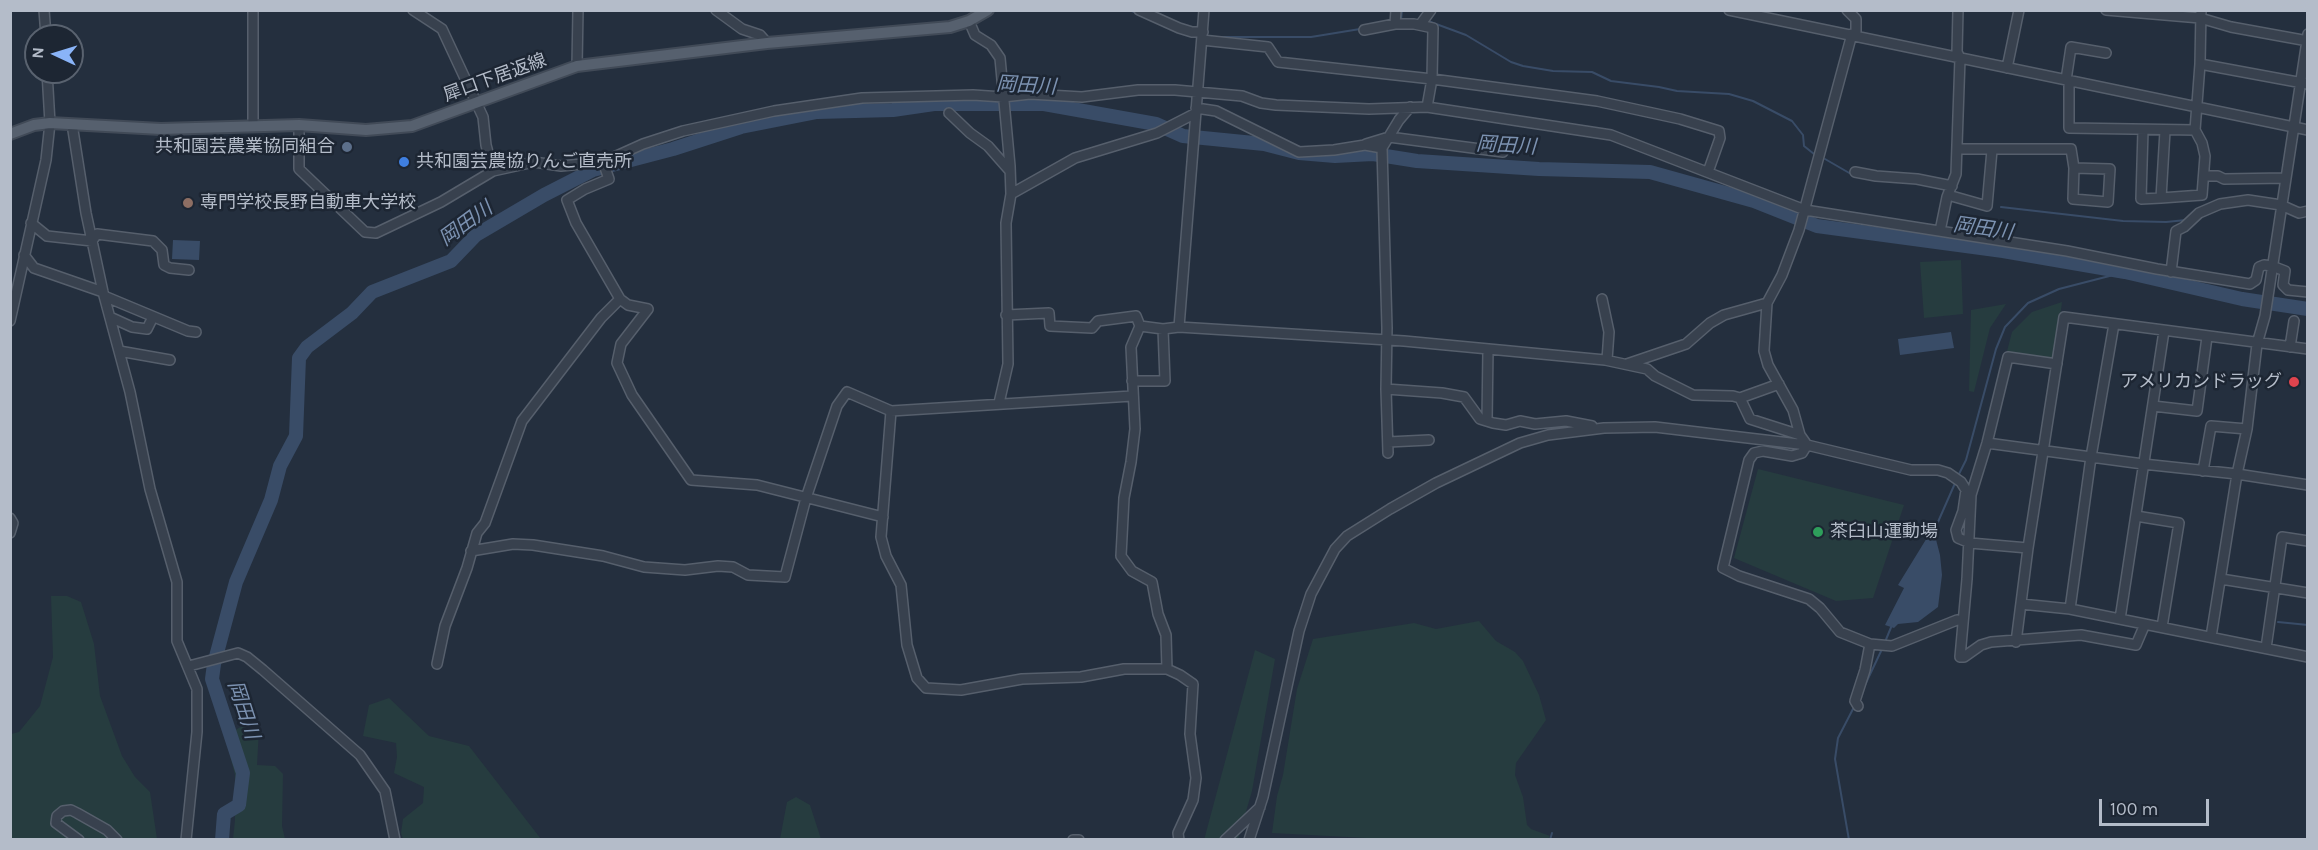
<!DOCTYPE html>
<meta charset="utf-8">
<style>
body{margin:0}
#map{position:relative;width:2318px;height:850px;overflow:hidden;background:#242f3e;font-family:Karla,sans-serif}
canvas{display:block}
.frame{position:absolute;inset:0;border:12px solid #b4bcc9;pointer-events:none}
.north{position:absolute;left:24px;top:24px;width:60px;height:60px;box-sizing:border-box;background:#1d2633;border:2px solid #59626f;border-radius:50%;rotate:274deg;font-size:16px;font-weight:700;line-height:24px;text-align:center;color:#b4bcc9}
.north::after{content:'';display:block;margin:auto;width:21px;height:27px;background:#8ab4f8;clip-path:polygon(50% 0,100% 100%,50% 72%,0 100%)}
.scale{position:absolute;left:2099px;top:799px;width:110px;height:27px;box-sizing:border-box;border:3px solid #b4bcc9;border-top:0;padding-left:8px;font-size:18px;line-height:21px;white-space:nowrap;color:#b4bcc9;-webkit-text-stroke:4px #1d2633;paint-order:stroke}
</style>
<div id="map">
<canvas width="2318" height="850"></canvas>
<div class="frame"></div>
<div class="north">N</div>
<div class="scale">100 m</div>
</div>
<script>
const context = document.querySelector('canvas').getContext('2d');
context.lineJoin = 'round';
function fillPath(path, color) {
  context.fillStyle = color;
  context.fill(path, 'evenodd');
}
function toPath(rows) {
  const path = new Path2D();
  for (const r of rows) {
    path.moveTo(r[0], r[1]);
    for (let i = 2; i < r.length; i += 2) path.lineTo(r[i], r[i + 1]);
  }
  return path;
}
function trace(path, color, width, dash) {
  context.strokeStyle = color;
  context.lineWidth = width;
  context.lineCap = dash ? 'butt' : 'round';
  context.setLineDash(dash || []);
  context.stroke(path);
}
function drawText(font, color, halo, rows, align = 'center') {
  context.font = font + ' Karla,"Noto Sans JP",sans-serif';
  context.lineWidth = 5;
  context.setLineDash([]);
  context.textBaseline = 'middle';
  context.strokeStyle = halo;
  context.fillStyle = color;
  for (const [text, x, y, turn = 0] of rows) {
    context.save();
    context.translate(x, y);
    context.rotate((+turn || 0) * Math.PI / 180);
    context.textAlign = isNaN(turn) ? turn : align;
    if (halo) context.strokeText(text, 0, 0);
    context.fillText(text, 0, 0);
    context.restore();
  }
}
fillPath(toPath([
 [1961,260,1963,314,1924,318,1920,262],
 [2062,302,2055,357,2051,360,2006,355,2012,332,2032,312],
 [2006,304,1990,328,1974,392,1969,391,1971,310],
 [1758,469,1904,505,1873,598,1836,601,1734,558],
 [51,596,67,596,81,602,94,644,100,696,122,756,135,777,150,792,157,839,11,840,11,734,19,732,40,706,53,657],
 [1479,621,1496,641,1515,652,1523,661,1539,695,1546,720,1516,763,1515,775,1523,797,1527,825,1531,829,1550,836,1548,839,1404,840,1272,833,1277,796,1283,775,1297,689,1313,639,1414,623,1436,629],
 [1255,650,1275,659,1252,791,1238,839,1204,840],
 [389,698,429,736,469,746,541,839,403,839,401,833,403,819,423,803,424,787,394,773,397,757,396,743,363,736,369,705],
 [251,721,259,729,257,765,275,766,283,774,282,826,285,839,233,839,235,820,235,775,225,736],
 [796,797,810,805,821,839,780,839,787,802]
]), '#263c3f');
fillPath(toPath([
 [173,240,200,241,199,260,172,259],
 [1951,332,1954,348,1900,355,1898,339],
 [1933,528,1940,555,1942,575,1938,607,1918,622,1898,624,1894,628,1885,625,1904,588,1898,585]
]), '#394c67');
trace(toPath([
 [1129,10,1137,13],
 [1401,20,1402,10],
 [1428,21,1466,35,1511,62,1523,66,1553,71,1592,72,1611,81,1659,87,1677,91,1729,94,1753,101,1792,121,1803,135,1804,146,1814,154],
 [1216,37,1311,37,1360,29],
 [1825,159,1851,174],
 [2001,207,2123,221,2166,222,2186,220],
 [1958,476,1966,460,1996,349,2005,327,2028,303,2059,289,2125,272],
 [1934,531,1956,481],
 [2278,622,2308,625],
 [1885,642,1892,625],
 [1865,685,1883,647],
 [1550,840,1552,833],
 [1849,840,1835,759,1838,738,1854,707]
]), '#394c67', 2);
trace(toPath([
 [222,840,224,814,239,805,243,773,212,679,214,664,236,582,271,500,280,466,296,436,299,358,307,347,352,313,372,292,451,261,476,235,544,195,593,170,673,149,741,127,817,112,893,110,934,104,1044,104,1156,124,1183,136,1264,144,1299,153,1335,156,1373,154,1417,161,1539,169,1650,172,1754,201,1817,226,2003,251,2125,272,2242,299,2308,309]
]), '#394c67', 14);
const minor = toPath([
 [44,10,46,36],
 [253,10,253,126],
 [413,10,442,29,483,117,486,145,493,171],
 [716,10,742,29,760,35,767,43],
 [1139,10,1179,28,1192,32,1203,32],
 [1729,10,2308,130],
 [1847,10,1856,19,1856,36],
 [2106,10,2200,18,2231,27,2308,41],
 [969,21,975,35,991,45,1000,58,1010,166,1011,194,1006,223,1008,364,999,403],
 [1395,24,1396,10],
 [1420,25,1431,10],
 [1364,30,1395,24,1414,24,1433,28,1432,79,1427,107],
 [1202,40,1268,47,1278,62,1432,79,1597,101,1680,119,1719,131,1720,138,1708,172],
 [2200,64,2308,84],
 [577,66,578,10],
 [2007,68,2019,10],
 [2066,80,2071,47,2106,53],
 [2069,81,2069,128,2195,130,2200,64,2201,10],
 [1410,107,1399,120,1382,148,1387,328,1386,389,1442,393,1464,397,1480,419,1493,423,1506,425,1520,421,1535,424,1566,421,1592,426],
 [1196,108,1216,111,1299,152,1334,150,1365,145,1382,148],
 [949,113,970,133,988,146,1010,171],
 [72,124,86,213,103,292,130,392,150,489,177,582,177,641,197,689,197,732,186,840],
 [299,125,299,169,365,232,376,233,441,202,493,171,534,162,561,166,603,162,643,144,683,131,774,111,862,98,973,95,1003,97,1030,94,1082,97,1138,90,1175,90,1242,96,1261,103,1276,105,1369,109,1427,107,1611,135,1805,210,2067,251,2157,269,2250,284,2256,280,2259,267,2264,265,2272,266,2285,271,2283,285,2288,290,2308,292],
 [2143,130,2141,199,2161,198,2165,131],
 [1366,144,1389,137,1503,152],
 [1958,149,2071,149,2074,168,2073,199,2108,202,2110,169,2074,168],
 [603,162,609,179,585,189,567,200,576,223,620,299,628,305,648,309,621,344,617,363,632,395,691,480,757,485,883,517],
 [1855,172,1876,176,1917,179,1952,186],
 [2205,176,2218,176,2224,179,2285,178],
 [1011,194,1075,158,1157,133,1196,113],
 [1948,195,1987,206,1992,150],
 [2161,198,2202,195,2205,156,2202,143,2195,130],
 [31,223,47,236,92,241,97,234,153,241,162,250,164,265,170,268,189,270],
 [1940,231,1947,197,1956,174,1960,58,1957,52,1958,10],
 [24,255,34,268,103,292],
 [2171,272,2176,231,2184,227,2199,213,2220,204,2248,200,2281,205,2299,213,2308,211],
 [104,296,188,331,196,332],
 [1602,299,1609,332,1607,360],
 [1006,315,1049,313,1050,326,1092,328,1098,321,1136,316,1140,326,1131,347,1135,429,1131,462,1124,498,1121,556,1132,571,1152,582,1158,614,1166,635,1167,669],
 [110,317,132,327,147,329,153,317],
 [10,321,46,160,50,123,47,72],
 [1140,326,1163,329,1179,327,1404,341,1605,360,1647,369,1655,376,1693,395,1733,396,1740,398,1779,384],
 [1179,327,1204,10],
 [2290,347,2294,321],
 [119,351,170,360],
 [1627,364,1686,344,1710,323,1724,315,1767,303],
 [2057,364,2008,357,1987,443,1971,495,1967,579,1960,657,1964,657,1981,645,1991,642,2067,636,2081,635,2136,645,2145,624],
 [1132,381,1165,381,1163,329],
 [1386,389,1388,453],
 [1740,398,1750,419,1800,435],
 [2153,406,2197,411,2207,337],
 [891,411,881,537,886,556,901,585,907,645,917,678,926,688,961,690,1022,679,1081,677,1124,669,1167,669,1180,675,1193,684,1190,734,1196,778,1193,800,1178,833,1179,840],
 [1487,421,1488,349],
 [1388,442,1429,440],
 [1987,443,2143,464,2237,474,2308,485],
 [1807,445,1800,435,1793,410,1768,365,1764,351,1767,303,1782,275,1799,230,1852,34],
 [1807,445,1802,453,1792,456,1763,451,1754,453,1749,460,1723,568,1739,576,1809,599,1820,608,1840,632,1870,644,1865,670,1855,701,1858,706],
 [2203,471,2211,426,2247,429],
 [2136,516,2179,523,2162,627],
 [10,518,13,523,10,533],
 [471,551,513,544,533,545,603,556,644,567,685,570,718,566,733,567,748,575,785,577,806,498,837,406,847,392,891,411,1132,396],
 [2221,579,2308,593],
 [2021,604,2070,609,2308,657],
 [2070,609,2091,457,2114,324],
 [2120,619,2164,331],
 [2211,637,2237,474,2247,429,2257,344,2265,316,2308,34],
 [2016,642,2028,548,2064,317,2308,349],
 [1870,644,1892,646,1957,620,1963,621],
 [2266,648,2282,537,2308,541],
 [437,664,445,626,467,568,477,533,485,523,522,421,601,318,620,299],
 [189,666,238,653,247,657,263,670,360,755,385,791,395,840],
 [79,840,56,823,57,816,63,811,71,810,77,813,107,830,117,840],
 [1073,840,1079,840],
 [1225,840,1260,807],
 [1249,840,1263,797,1299,631,1311,594,1335,549,1347,536,1390,509,1436,483,1520,443,1548,435,1604,428,1655,427,1807,445,1911,470,1938,470,1948,473,1961,482,1966,490,1963,511,1956,530,1958,538,1970,543,2028,548]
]);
const major = toPath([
 [10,134,34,125,50,123,161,129,299,125,366,130,412,126,577,66,767,43,950,27,969,21,988,10]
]);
trace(minor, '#565f6c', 12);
trace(major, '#414a57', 14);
trace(minor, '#38414e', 9);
trace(major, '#56606e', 10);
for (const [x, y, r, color] of [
 [347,147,6,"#5c6f8a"],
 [404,162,6,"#3f7fe0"],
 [188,203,6,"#8d6e63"],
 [2294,382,6,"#e0444e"],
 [1818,532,6,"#2e9e5b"]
]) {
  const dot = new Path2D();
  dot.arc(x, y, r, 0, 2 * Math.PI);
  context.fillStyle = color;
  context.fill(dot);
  trace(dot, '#1d2633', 2);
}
drawText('18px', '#b4bcc9', '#1d2633', [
 ["犀口下居返線",495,78,-20]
]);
drawText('18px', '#b4bcc9', '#1d2633', [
 ["共和園芸農業協同組合",335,147,"right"],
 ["共和園芸農協りんご直売所",416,162],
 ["専門学校長野自動車大学校",200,203],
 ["アメリカンドラッグ",2282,382,"right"],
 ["茶臼山運動場",1830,532]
], 'left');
drawText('italic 20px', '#7c92b1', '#1d2633', [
 ["岡田川",1026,86,3],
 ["岡田川",1506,146,3],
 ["岡田川",466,224,-36],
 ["岡田川",1983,229,8],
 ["岡田川",243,710,72]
]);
</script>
